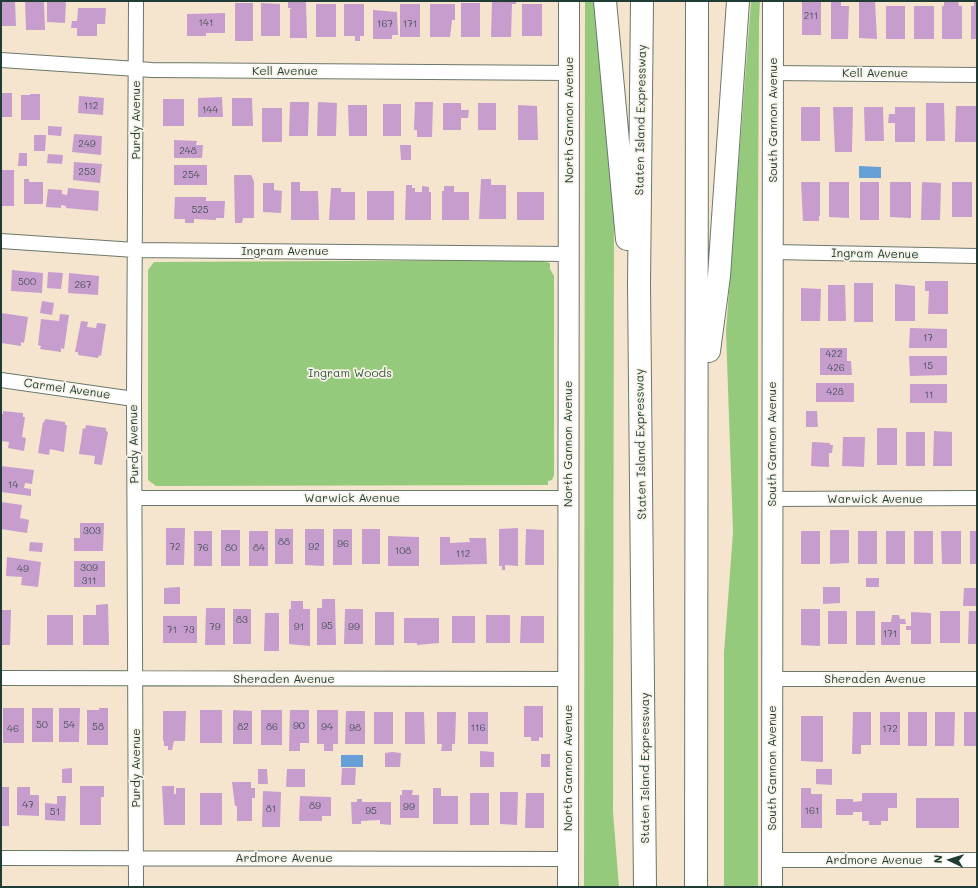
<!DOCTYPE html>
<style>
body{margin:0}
#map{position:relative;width:978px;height:888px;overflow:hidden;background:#f5e5ce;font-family:Mali,sans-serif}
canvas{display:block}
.frame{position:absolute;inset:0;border:2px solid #1f3d34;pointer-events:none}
.north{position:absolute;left:930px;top:840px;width:40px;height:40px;-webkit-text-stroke:3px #f7f3e8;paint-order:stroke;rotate:274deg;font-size:11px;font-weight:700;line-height:16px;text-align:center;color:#1f3d34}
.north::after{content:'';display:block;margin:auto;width:14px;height:18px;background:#1f3d34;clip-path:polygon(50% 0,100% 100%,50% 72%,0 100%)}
</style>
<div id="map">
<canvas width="978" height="888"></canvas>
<div class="frame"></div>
<div class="north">N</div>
</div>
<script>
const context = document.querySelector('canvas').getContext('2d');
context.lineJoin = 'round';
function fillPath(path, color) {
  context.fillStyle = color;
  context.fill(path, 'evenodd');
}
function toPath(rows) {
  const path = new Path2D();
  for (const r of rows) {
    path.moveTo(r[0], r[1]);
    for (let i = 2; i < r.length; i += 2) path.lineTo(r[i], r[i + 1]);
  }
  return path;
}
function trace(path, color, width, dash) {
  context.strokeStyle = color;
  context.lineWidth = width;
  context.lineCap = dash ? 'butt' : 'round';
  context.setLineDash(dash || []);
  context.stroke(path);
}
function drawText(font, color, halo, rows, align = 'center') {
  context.font = font + ' Mali,sans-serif';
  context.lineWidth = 3.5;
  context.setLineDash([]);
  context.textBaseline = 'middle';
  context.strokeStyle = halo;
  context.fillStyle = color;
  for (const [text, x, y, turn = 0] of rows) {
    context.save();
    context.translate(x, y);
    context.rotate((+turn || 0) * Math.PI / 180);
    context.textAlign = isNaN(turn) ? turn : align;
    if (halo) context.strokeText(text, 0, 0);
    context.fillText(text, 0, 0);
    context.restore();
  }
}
fillPath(toPath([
 [585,1,597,1,614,221,613,812,619,887,584,887],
 [751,1,760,1,759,20,758,222,758,887,724,887,724,653,733,532,726,331],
 [538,260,550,263,550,269,554,276,554,475,552,480,548,481,548,485,156,486,148,480,148,270,154,262]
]), '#95ca7c');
fillPath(toPath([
 [859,166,881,167,881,178,859,178],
 [341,755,363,755,363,767,341,767]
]), '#66a0d6');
fillPath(toPath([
 [25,1,44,1,45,30,26,30],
 [47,1,66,1,65,23,47,22],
 [288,1,306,1,307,38,290,38,290,9,292,8,288,8],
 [492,1,516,1,516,4,512,4,511,37,491,37],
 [831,1,841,1,841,6,849,6,848,39,831,39],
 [859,1,875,1,877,39,859,38],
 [944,1,958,1,959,6,962,6,962,39,942,39,942,6,944,6],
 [974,1,977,1,977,39,971,39,971,6,974,6],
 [1,2,15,2,16,26,1,26],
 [802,2,821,2,821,35,802,35],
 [235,3,253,3,253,41,235,41],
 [261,3,280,4,280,36,261,36],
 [461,3,480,3,480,37,461,37],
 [316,4,336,4,336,37,316,37],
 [344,4,364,4,364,36,360,36,360,41,355,41,355,36,344,36],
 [400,4,420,4,420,37,400,37],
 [430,4,455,4,455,20,452,20,450,37,430,37],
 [522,4,542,4,542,36,522,36],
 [886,6,905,6,905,39,886,39],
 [914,6,934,6,934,39,914,39],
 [78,8,106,8,105,24,97,24,97,36,77,36,77,28,71,28,72,21,77,21],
 [373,10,397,12,398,35,392,35,392,39,373,39],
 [225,13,225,33,206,33,206,36,187,36,187,14],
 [1,93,12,93,12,117,1,117],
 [30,94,40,94,40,120,21,120,21,95,30,95],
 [79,96,104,98,103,115,78,113],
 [222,97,223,117,198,117,198,98],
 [232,98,252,98,253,126,232,126],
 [163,99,184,99,184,126,163,126],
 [290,102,309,102,308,136,289,136],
 [318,102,337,103,336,136,317,136],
 [415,102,433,102,432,137,417,137,417,130,414,130],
 [443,103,461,103,461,110,469,110,468,118,461,118,461,130,443,130],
 [478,103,496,103,496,130,478,130],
 [926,103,944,103,945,141,926,141],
 [383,104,401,104,401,136,383,136],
 [348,105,367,105,367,136,349,136],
 [518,105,537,106,538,140,518,140],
 [956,106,976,106,976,142,955,142],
 [801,107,820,107,820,141,801,141],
 [833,107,853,107,852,152,835,152],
 [864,107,883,107,884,141,865,141],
 [895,107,915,107,915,142,895,142,895,123,888,123,889,114,895,114],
 [262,108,282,108,282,142,262,142],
 [48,126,62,127,61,136,48,135],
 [74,134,102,136,101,155,72,152],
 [34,135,46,135,45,151,34,151],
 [174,140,197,141,196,145,203,145,202,158,174,158],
 [400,145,411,145,411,160,401,160],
 [19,153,27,153,27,166,18,166],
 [48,154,63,155,62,164,47,163],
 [74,162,102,164,100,183,73,180],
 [174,165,207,165,207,185,174,185],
 [1,170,14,170,14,206,1,206],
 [234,175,251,175,254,181,254,218,243,218,242,223,235,223],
 [24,179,29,179,29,182,43,182,43,204,24,204],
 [481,179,491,179,491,185,506,185,506,219,479,219],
 [291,182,300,182,300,191,318,191,319,220,291,220],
 [801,182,820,182,820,216,819,216,819,221,803,221],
 [829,182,849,182,849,218,829,217],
 [860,182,879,182,879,220,860,220],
 [890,182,911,182,911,218,890,217],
 [922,182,941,183,940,220,921,220],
 [952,182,972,182,972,217,952,217],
 [263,183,274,183,274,190,282,191,281,213,263,212],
 [406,185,412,185,412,188,415,188,415,192,422,192,422,186,429,187,429,192,431,192,431,220,405,220],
 [444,186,454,186,454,192,469,192,469,220,442,220,442,191,444,191],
 [68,188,99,191,98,211,66,208,66,206,61,205,61,208,46,207,48,189,62,190,62,194,67,195],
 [331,188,341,188,341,192,355,192,355,220,329,220],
 [367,191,394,191,394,220,367,220],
 [517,192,544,192,544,220,517,220],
 [175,197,206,197,206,201,225,201,224,218,216,218,216,220,194,219,194,223,185,223,185,219,174,219],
 [12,270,43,273,42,293,11,291],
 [48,272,63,273,61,289,47,288],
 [69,273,99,276,98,295,68,293],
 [925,281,948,281,948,314,928,314,929,291,925,291],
 [854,283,873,283,873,322,854,322],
 [895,284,915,286,915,321,895,321],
 [828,285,845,285,846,321,828,321],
 [801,288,821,289,820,321,801,321],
 [42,301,54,303,52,315,40,313],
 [2,313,28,317,24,343,21,342,21,346,1,343],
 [60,314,69,315,64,349,61,348,61,352,40,349,41,346,38,345,41,319,59,321],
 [81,321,88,322,87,327,96,328,97,323,106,324,101,356,99,355,98,358,78,355,78,352,75,352],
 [910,328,947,329,947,348,909,348],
 [820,348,847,348,847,361,851,361,852,375,820,375],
 [909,356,947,356,947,375,910,376],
 [816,383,854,383,854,402,816,402],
 [910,384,947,384,947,403,910,403],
 [3,411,23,413,23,417,25,417,22,437,26,438,24,451,8,448,9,442,1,441,1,414,3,414],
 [806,411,817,411,818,427,806,427],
 [45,419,65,422,65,425,67,425,64,452,50,449,49,455,38,453,43,422,44,423],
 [86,425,106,428,106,431,108,432,102,465,94,464,95,456,79,454,83,428,85,429],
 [877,428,897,428,897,465,877,465],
 [934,431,952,432,952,466,933,466],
 [906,432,925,432,925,466,906,466],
 [843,437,865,437,864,467,842,466],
 [812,442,830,443,830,445,833,445,832,453,829,453,829,467,811,466],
 [1,466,34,470,32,484,25,483,24,488,31,489,31,496,1,492],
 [1,502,22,505,20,518,29,520,27,533,1,529],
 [80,523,104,523,103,551,74,551,74,538,80,538],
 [166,528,185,528,184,565,166,565],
 [518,528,518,566,505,565,505,570,502,570,502,566,499,566,499,529],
 [275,529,293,529,293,564,275,564],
 [305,529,324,529,324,566,305,565],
 [333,529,352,529,352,565,333,565],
 [362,529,380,529,380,564,362,564],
 [526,529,544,530,544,565,525,565],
 [221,530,240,530,240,566,221,566],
 [830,530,849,530,849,563,830,564],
 [194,531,212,531,212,566,194,566],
 [249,531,268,531,268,566,249,566],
 [801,531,820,531,820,564,801,564],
 [858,531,877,531,877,564,858,564],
 [886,531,905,531,905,564,886,564],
 [914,531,933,531,933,564,914,564],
 [941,531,961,531,961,564,942,564],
 [970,531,977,531,977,564,970,564],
 [388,536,419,537,419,566,388,566],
 [440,537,450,537,450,543,470,542,469,538,486,538,487,564,440,565],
 [30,542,43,543,42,552,29,551],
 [7,557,41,562,38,587,21,585,22,577,6,576],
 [74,561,105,561,105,587,74,587],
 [866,578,879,578,879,587,866,587],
 [180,587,180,604,164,604,164,588],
 [823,587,840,587,840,603,823,604],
 [964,588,977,588,977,606,963,606],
 [322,599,335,599,336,645,317,645,317,608,322,608],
 [291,601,303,601,303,609,310,609,310,646,289,644,289,609,291,609],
 [108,604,109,645,83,645,83,615,96,615,96,605],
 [206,608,225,608,225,645,205,645],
 [233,609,251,609,251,644,233,644],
 [345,609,363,609,363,644,344,644],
 [801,609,820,609,820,646,801,645],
 [1,610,11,610,10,645,1,645],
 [828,611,847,611,847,644,828,644],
 [856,611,875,611,875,645,856,645],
 [940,611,960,611,960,643,940,643],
 [969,611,977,611,977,644,968,644],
 [375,612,394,612,394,645,375,645],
 [911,612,931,613,931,644,911,644,911,630,906,630,906,626,911,626],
 [265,613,279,613,279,651,264,651],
 [47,615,73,615,73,645,47,645],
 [486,615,510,615,510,643,486,643],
 [892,615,899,615,900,619,905,619,906,624,900,624,900,645,881,645,881,622,891,622],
 [163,616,197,616,197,643,163,643],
 [452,616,475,616,475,643,452,643],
 [521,616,544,616,544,643,520,643],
 [404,618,439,618,439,643,417,645,417,643,404,643],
 [524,706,543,706,543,738,539,737,539,741,531,741,531,737,524,737],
 [3,708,24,708,24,743,3,743],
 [32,708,53,708,53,742,32,742],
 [59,708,80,708,79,742,59,742],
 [99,708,108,708,108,745,87,745,87,710,99,710],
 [200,710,222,710,222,743,200,743],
 [233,710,252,711,252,744,233,744],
 [261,710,282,710,282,745,261,745],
 [290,710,309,710,309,743,300,743,300,751,289,751],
 [317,710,338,710,338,744,333,744,333,751,324,751,324,744,317,744],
 [163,711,186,711,185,741,174,741,172,750,168,750,168,746,164,746,164,741,163,741],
 [346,711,365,711,365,744,345,744],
 [374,712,393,712,393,744,374,744],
 [405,712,424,712,425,744,405,744],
 [437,712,456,712,455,744,452,744,452,751,441,751,442,744,437,744],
 [468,712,488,712,488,744,468,744],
 [853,712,871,712,871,745,861,745,861,754,852,754],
 [880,712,900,712,900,745,880,745],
 [908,712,927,712,927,746,908,746],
 [935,712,955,712,954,746,935,746],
 [964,712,977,712,977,746,964,746],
 [801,716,823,716,823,762,801,761],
 [480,751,494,752,494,767,480,767],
 [392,752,401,753,400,767,385,767,385,753],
 [541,754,550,754,550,767,541,767],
 [72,768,72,783,62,783,62,769],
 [342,768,356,768,355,785,341,785],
 [258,769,267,769,268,784,258,784],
 [287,769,305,769,305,787,286,787],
 [816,769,832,769,832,785,816,784],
 [232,782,251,782,251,788,255,788,255,798,252,798,252,821,237,821,237,806,235,806],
 [80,786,104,786,104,797,101,797,101,825,80,825],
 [162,786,174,786,174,794,176,794,176,788,185,788,185,825,164,825],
 [1,787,9,787,9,826,1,826],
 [17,787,30,787,30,795,39,795,39,816,17,815],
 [433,788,441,788,441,796,458,796,458,824,433,824],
 [801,788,811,788,811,794,822,794,822,828,801,828],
 [402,790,413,790,412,795,419,795,419,818,400,818,400,795,402,795],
 [263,791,281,792,280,827,262,827],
 [500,792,518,792,517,825,500,824],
 [200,793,222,793,222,825,200,825],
 [470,793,489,793,489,825,470,825],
 [526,793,544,793,544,828,525,828],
 [862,793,897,793,897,808,888,808,888,821,881,821,881,825,869,825,869,821,862,821,862,812,853,812,853,815,836,815,836,799,853,799,853,802,862,801],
 [57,796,66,796,65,821,45,820,45,803,57,804],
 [300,796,331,797,331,816,322,816,322,821,299,821],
 [916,798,959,798,959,828,916,828],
 [357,799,362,799,362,802,391,802,391,825,380,824,380,820,361,821,361,824,352,824,351,802,357,802]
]), '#c79dce');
const street = toPath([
 [136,1,134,399,136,887],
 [1,60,152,70,569,73],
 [773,73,977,75],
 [1,241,135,250,568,254],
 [773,252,977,256],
 [1,380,134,399],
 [135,498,568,498],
 [772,499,977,498],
 [1,678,568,679],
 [772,679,977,679],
 [1,858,568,859],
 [772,860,977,860]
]);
const secondary = toPath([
 [568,887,569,1],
 [772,887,773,1]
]);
const highway = toPath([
 [605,1,627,239],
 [642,1,639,284,645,887],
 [709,351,719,276,738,1],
 [696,887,697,1]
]);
trace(street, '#6a786a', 16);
trace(secondary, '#6a786a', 22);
trace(highway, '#6a786a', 24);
trace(street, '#fff', 14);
trace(secondary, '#fff', 20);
trace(highway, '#fff', 22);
drawText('10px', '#49555a', null, [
 ["211",811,16],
 ["141",206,23],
 ["167",385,24],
 ["171",410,24],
 ["112",91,106],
 ["144",210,110],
 ["249",87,144],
 ["248",188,151],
 ["253",87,172],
 ["254",191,175],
 ["525",200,210],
 ["500",27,282],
 ["267",83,285],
 ["17",928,338],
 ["422",834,354],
 ["15",928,366],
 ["426",836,368],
 ["428",835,392],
 ["11",929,395],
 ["14",13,485],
 ["303",92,531],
 ["88",284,542],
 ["96",343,544],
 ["72",175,547],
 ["92",314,547],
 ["76",203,548],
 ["80",231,548],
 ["84",259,548],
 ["108",403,551],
 ["112",463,554],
 ["309",89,568],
 ["49",23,569],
 ["311",89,581],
 ["83",242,620],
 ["95",327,626],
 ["79",215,627],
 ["91",299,627],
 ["99",354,627],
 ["71",172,630],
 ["73",189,630],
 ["171",890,634],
 ["50",42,725],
 ["54",69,725],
 ["90",299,726],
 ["58",98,727],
 ["82",243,727],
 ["86",272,727],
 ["94",327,727],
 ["98",355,728],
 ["116",478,728],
 ["46",13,729],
 ["172",890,729],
 ["47",28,805],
 ["89",315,806],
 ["99",409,807],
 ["81",271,809],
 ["95",371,811],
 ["161",812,811],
 ["51",55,812]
]);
drawText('12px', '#1f3d34', '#f7f3e8', [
 ["Kell Avenue",285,71],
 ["Kell Avenue",875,73],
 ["Purdy Avenue",136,120,-90],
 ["North Gannon Avenue",569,120,-90],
 ["Staten Island Expressway",641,120,-89],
 ["South Gannon Avenue",773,120,-90],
 ["Ingram Avenue",285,251],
 ["Ingram Avenue",875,254,1],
 ["Carmel Avenue",67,389,8],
 ["Purdy Avenue",134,444,-91],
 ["North Gannon Avenue",568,444,-90],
 ["Staten Island Expressway",641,444,-91],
 ["South Gannon Avenue",772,444,-90],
 ["Warwick Avenue",352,498],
 ["Warwick Avenue",875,499],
 ["Sheraden Avenue",284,679],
 ["Sheraden Avenue",875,679],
 ["Purdy Avenue",136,768,-90],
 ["North Gannon Avenue",568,768,-90],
 ["Staten Island Expressway",645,768,-90],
 ["South Gannon Avenue",772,768,-90],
 ["Ardmore Avenue",284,858],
 ["Ardmore Avenue",874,860]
]);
drawText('12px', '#375942', '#f7f3e8', [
 ["Ingram Woods",350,373]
]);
</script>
